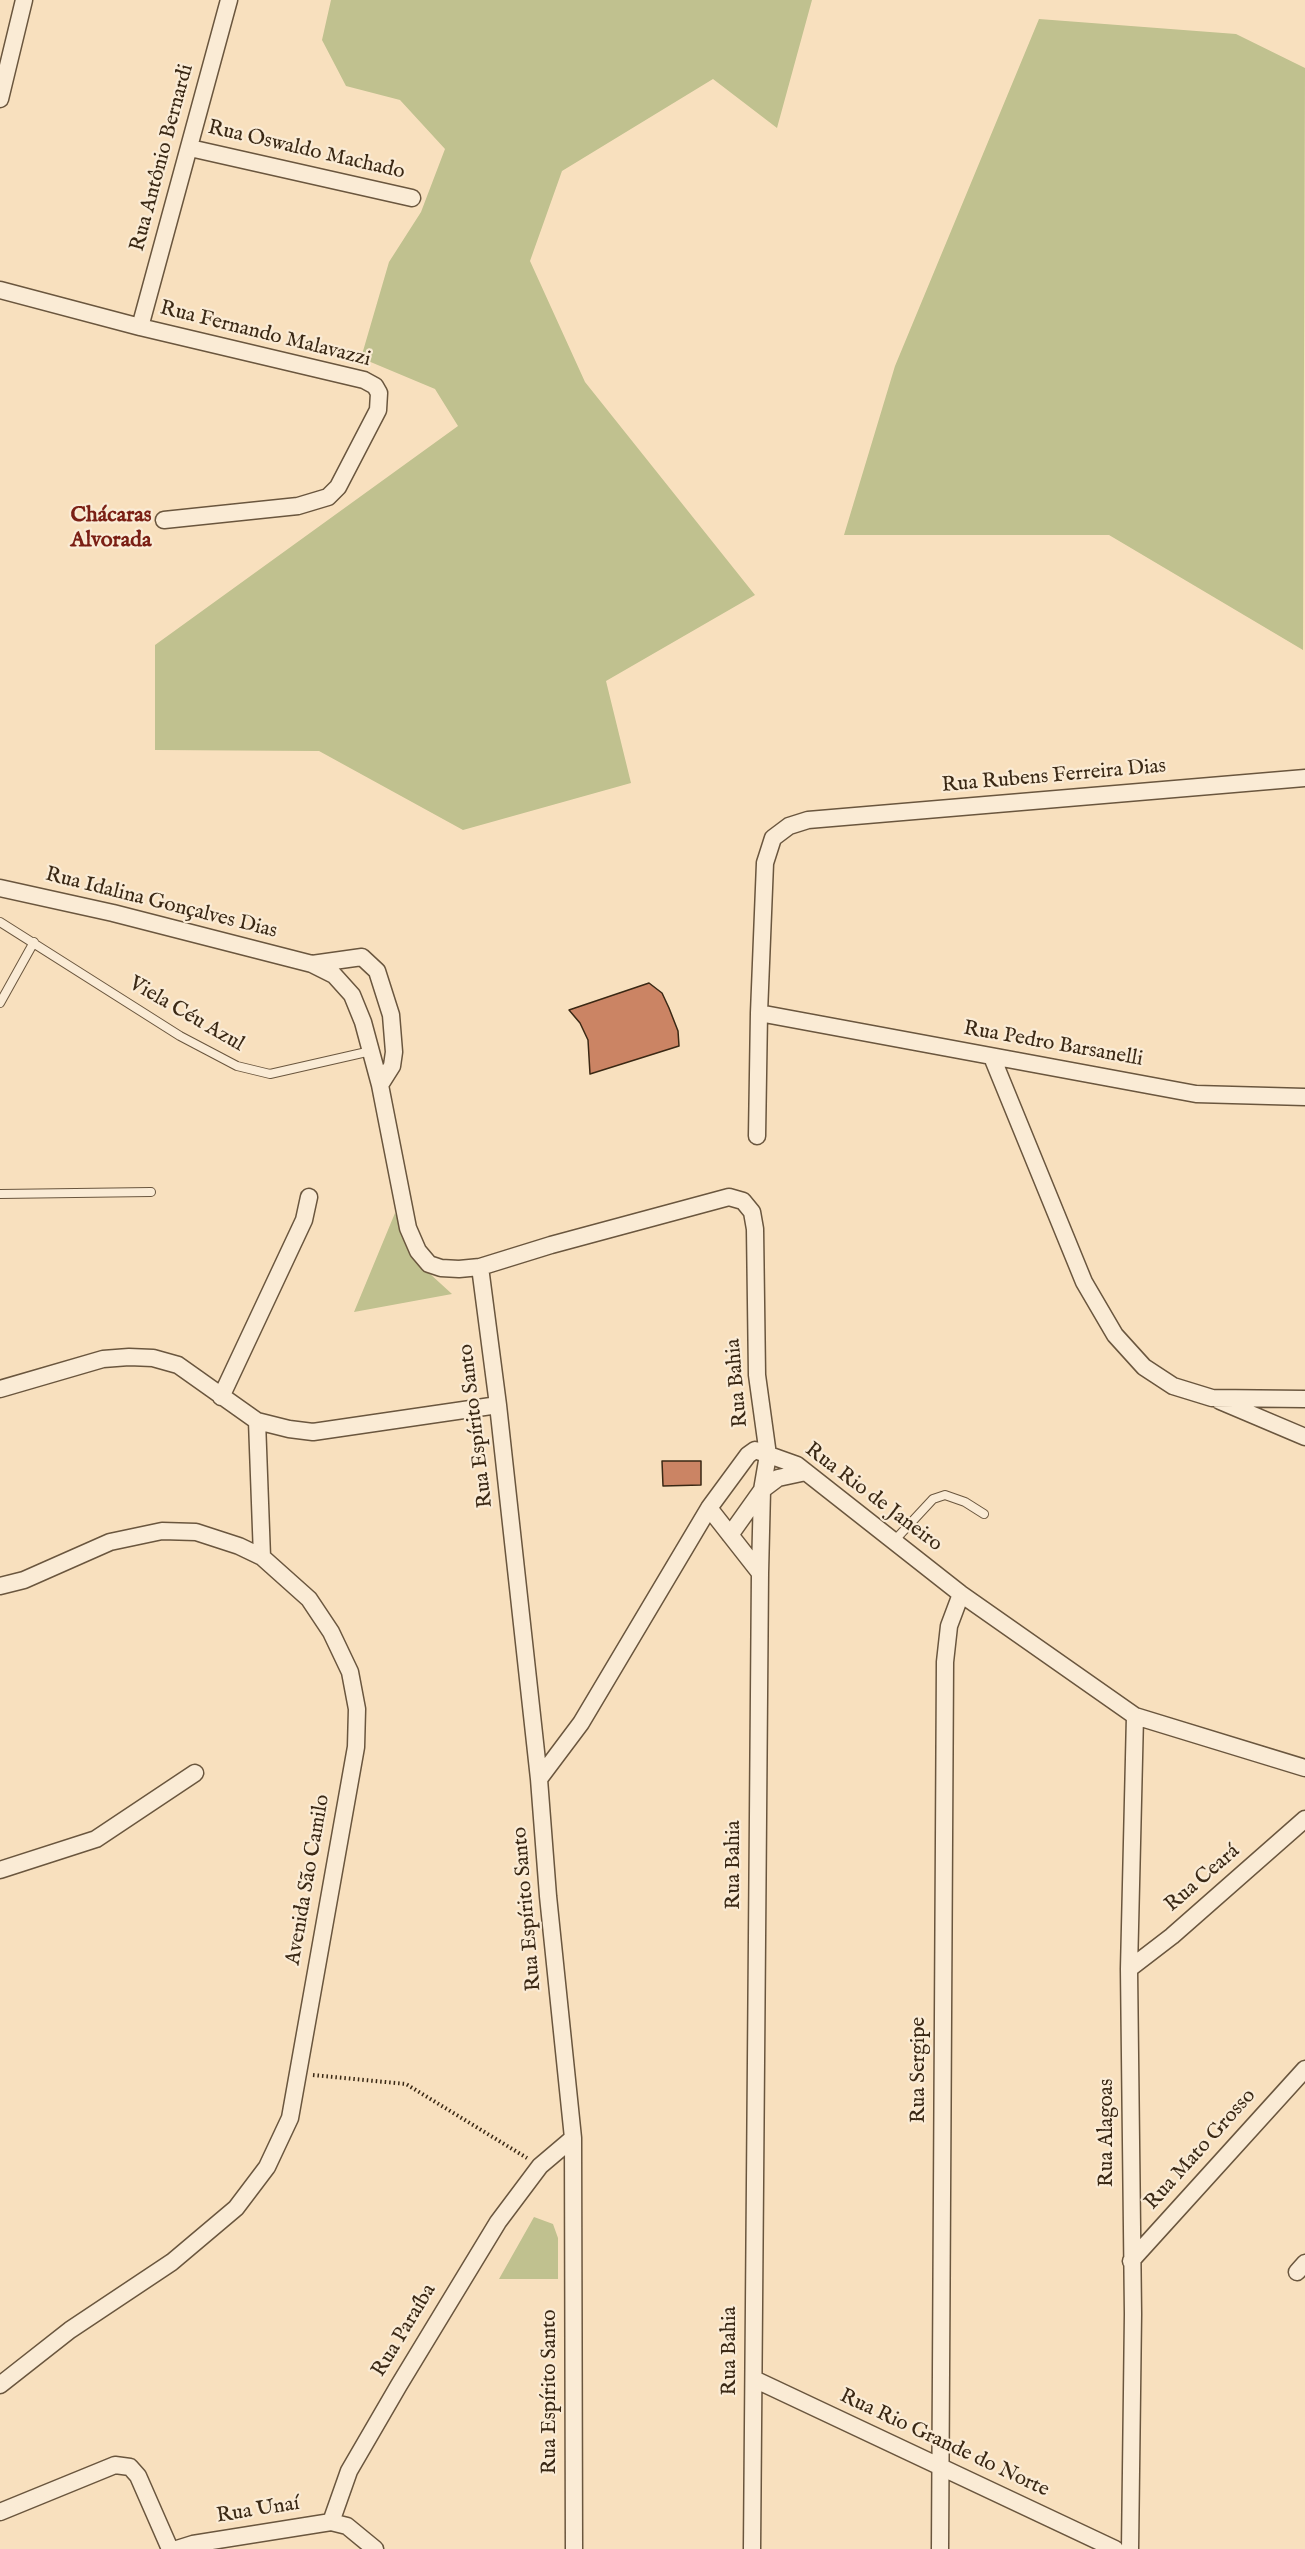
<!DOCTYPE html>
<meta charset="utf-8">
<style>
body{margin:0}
canvas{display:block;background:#f8e0be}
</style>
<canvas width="1305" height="2549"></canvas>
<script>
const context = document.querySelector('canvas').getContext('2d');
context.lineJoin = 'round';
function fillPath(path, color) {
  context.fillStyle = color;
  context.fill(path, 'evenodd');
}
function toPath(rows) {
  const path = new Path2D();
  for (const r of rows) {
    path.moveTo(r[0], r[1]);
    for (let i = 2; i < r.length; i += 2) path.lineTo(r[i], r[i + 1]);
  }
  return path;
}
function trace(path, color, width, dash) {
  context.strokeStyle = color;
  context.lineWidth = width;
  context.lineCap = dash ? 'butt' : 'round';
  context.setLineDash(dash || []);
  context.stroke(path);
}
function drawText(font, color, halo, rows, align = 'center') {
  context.font = font + ' "IM FELL English",serif';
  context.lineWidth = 4.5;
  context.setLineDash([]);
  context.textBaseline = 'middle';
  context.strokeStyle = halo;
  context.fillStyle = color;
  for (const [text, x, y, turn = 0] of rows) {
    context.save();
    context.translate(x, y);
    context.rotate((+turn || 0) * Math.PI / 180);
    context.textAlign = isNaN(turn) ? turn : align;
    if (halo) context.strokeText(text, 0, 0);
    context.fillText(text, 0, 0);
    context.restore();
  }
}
fillPath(toPath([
 [331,0,812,0,777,128,713,79,562,171,530,261,585,382,755,595,606,681,631,783,463,830,319,751,155,750,155,645,458,426,435,389,361,358,389,262,421,212,445,149,400,100,346,86,322,40],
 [1039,19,1236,34,1305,68,1303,650,1109,535,844,535,895,366],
 [395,1213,417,1262,452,1294,354,1312],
 [534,2217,553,2224,558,2238,558,2279,499,2279]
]), '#c0c18f');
const building = toPath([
 [649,983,662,993,669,1008,678,1031,679,1046,590,1074,588,1040,580,1023,569,1010,649,983],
 [662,1461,701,1461,701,1485,663,1486,662,1461]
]);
fillPath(building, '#cb8464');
trace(building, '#3a2814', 1.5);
const lane = toPath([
 [0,922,180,1036,237,1066,270,1074,371,1051],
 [0,1003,34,942],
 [0,1194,151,1192],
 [894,1541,933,1499,945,1495,965,1502,984,1514]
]);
const street = toPath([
 [0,99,24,0],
 [190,148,412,198],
 [0,290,140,327,364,380,375,386,379,393,378,410,338,487,328,497,298,506,164,520],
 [140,327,229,0],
 [1305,778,808,820,789,826,773,838,765,863,759,1013,1196,1094,1305,1097],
 [0,888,113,913,312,964,334,975,352,995,363,1022,380,1085,408,1228,418,1251,429,1264,441,1268,459,1269,480,1267,551,1245,729,1197,743,1201,752,1212,755,1229,757,1375,768,1455,762,1490,760,1573,752,2549],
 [312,964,362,957,377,971,391,1015,394,1052,392,1066,380,1085],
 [992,1057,1084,1282,1115,1335,1144,1367,1173,1386,1212,1398,1305,1399],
 [757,1136,759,1013],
 [480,1267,498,1405,539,1779,548,1896,573,2138,574,2549],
 [0,1389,103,1359,129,1357,153,1358,178,1365,257,1421,289,1429,313,1432,498,1405],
 [221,1397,304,1220,309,1197],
 [1220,1401,1305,1437],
 [257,1421,262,1557],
 [709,1508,760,1573],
 [730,1535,762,1490,778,1478,806,1472],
 [0,1586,24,1580,110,1542,162,1531,196,1532,239,1546,262,1557,309,1599,331,1632,350,1672,357,1709,356,1747,290,2118,267,2167,236,2208,172,2262,70,2330,0,2385],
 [539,1779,581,1723,709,1508,748,1455,755,1450,797,1465,961,1594,1135,1716,1305,1768],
 [0,1870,96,1839,195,1773],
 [1129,1969,1172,1936,1305,1819],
 [1131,2261,1305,2069],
 [1297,2272,1305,2263],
 [754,2379,1115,2549],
 [0,2512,115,2465,130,2467,138,2476,170,2549],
 [331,2522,349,2471,399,2385,498,2222,540,2166,573,2138],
 [177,2549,193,2544,331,2522,347,2526,375,2549],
 [940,2549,945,1662,949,1626,961,1594],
 [1130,2549,1133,2314,1129,1969,1135,1716]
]);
trace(lane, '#6a563e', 10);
trace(street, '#6a563e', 19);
trace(toPath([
 [313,2075,406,2084,527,2158]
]), '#3a2814', 4, [1.5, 3]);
trace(lane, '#faebd5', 8);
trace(street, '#faebd5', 16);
drawText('21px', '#3a2814', '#faebd5', [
 ["Rua Oswaldo Machado",306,151,13],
 ["Rua Antônio Bernardi",163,158,-75],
 ["Rua Fernando Malavazzi",265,335,14],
 ["Rua Rubens Ferreira Dias",1054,777,-5],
 ["Rua Idalina Gonçalves Dias",161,904,14],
 ["Viela Céu Azul",186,1015,30],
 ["Rua Pedro Barsanelli",1053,1045,10],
 ["Rua Bahia",738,1383,-95],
 ["Rua Espírito Santo",477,1426,-97],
 ["Rua Rio de Janeiro",873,1498,37],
 ["Rua Bahia",735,1865,-90],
 ["Rua Ceará",1203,1879,-41],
 ["Avenida São Camilo",309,1880,-80],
 ["Rua Espírito Santo",528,1909,-95],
 ["Rua Sergipe",920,2070,-90],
 ["Rua Alagoas",1108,2133,-90],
 ["Rua Mato Grosso",1201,2150,-48],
 ["Rua Paraíba",405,2331,-59],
 ["Rua Bahia",731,2351,-90],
 ["Rua Espírito Santo",551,2392,-90],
 ["Rua Rio Grande do Norte",944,2444,25],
 ["Rua Unaí",258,2511,-9]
]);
drawText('bold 22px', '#7a1f14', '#faebd5', [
 ["Chácaras",111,516],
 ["Alvorada",111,541]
]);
</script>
